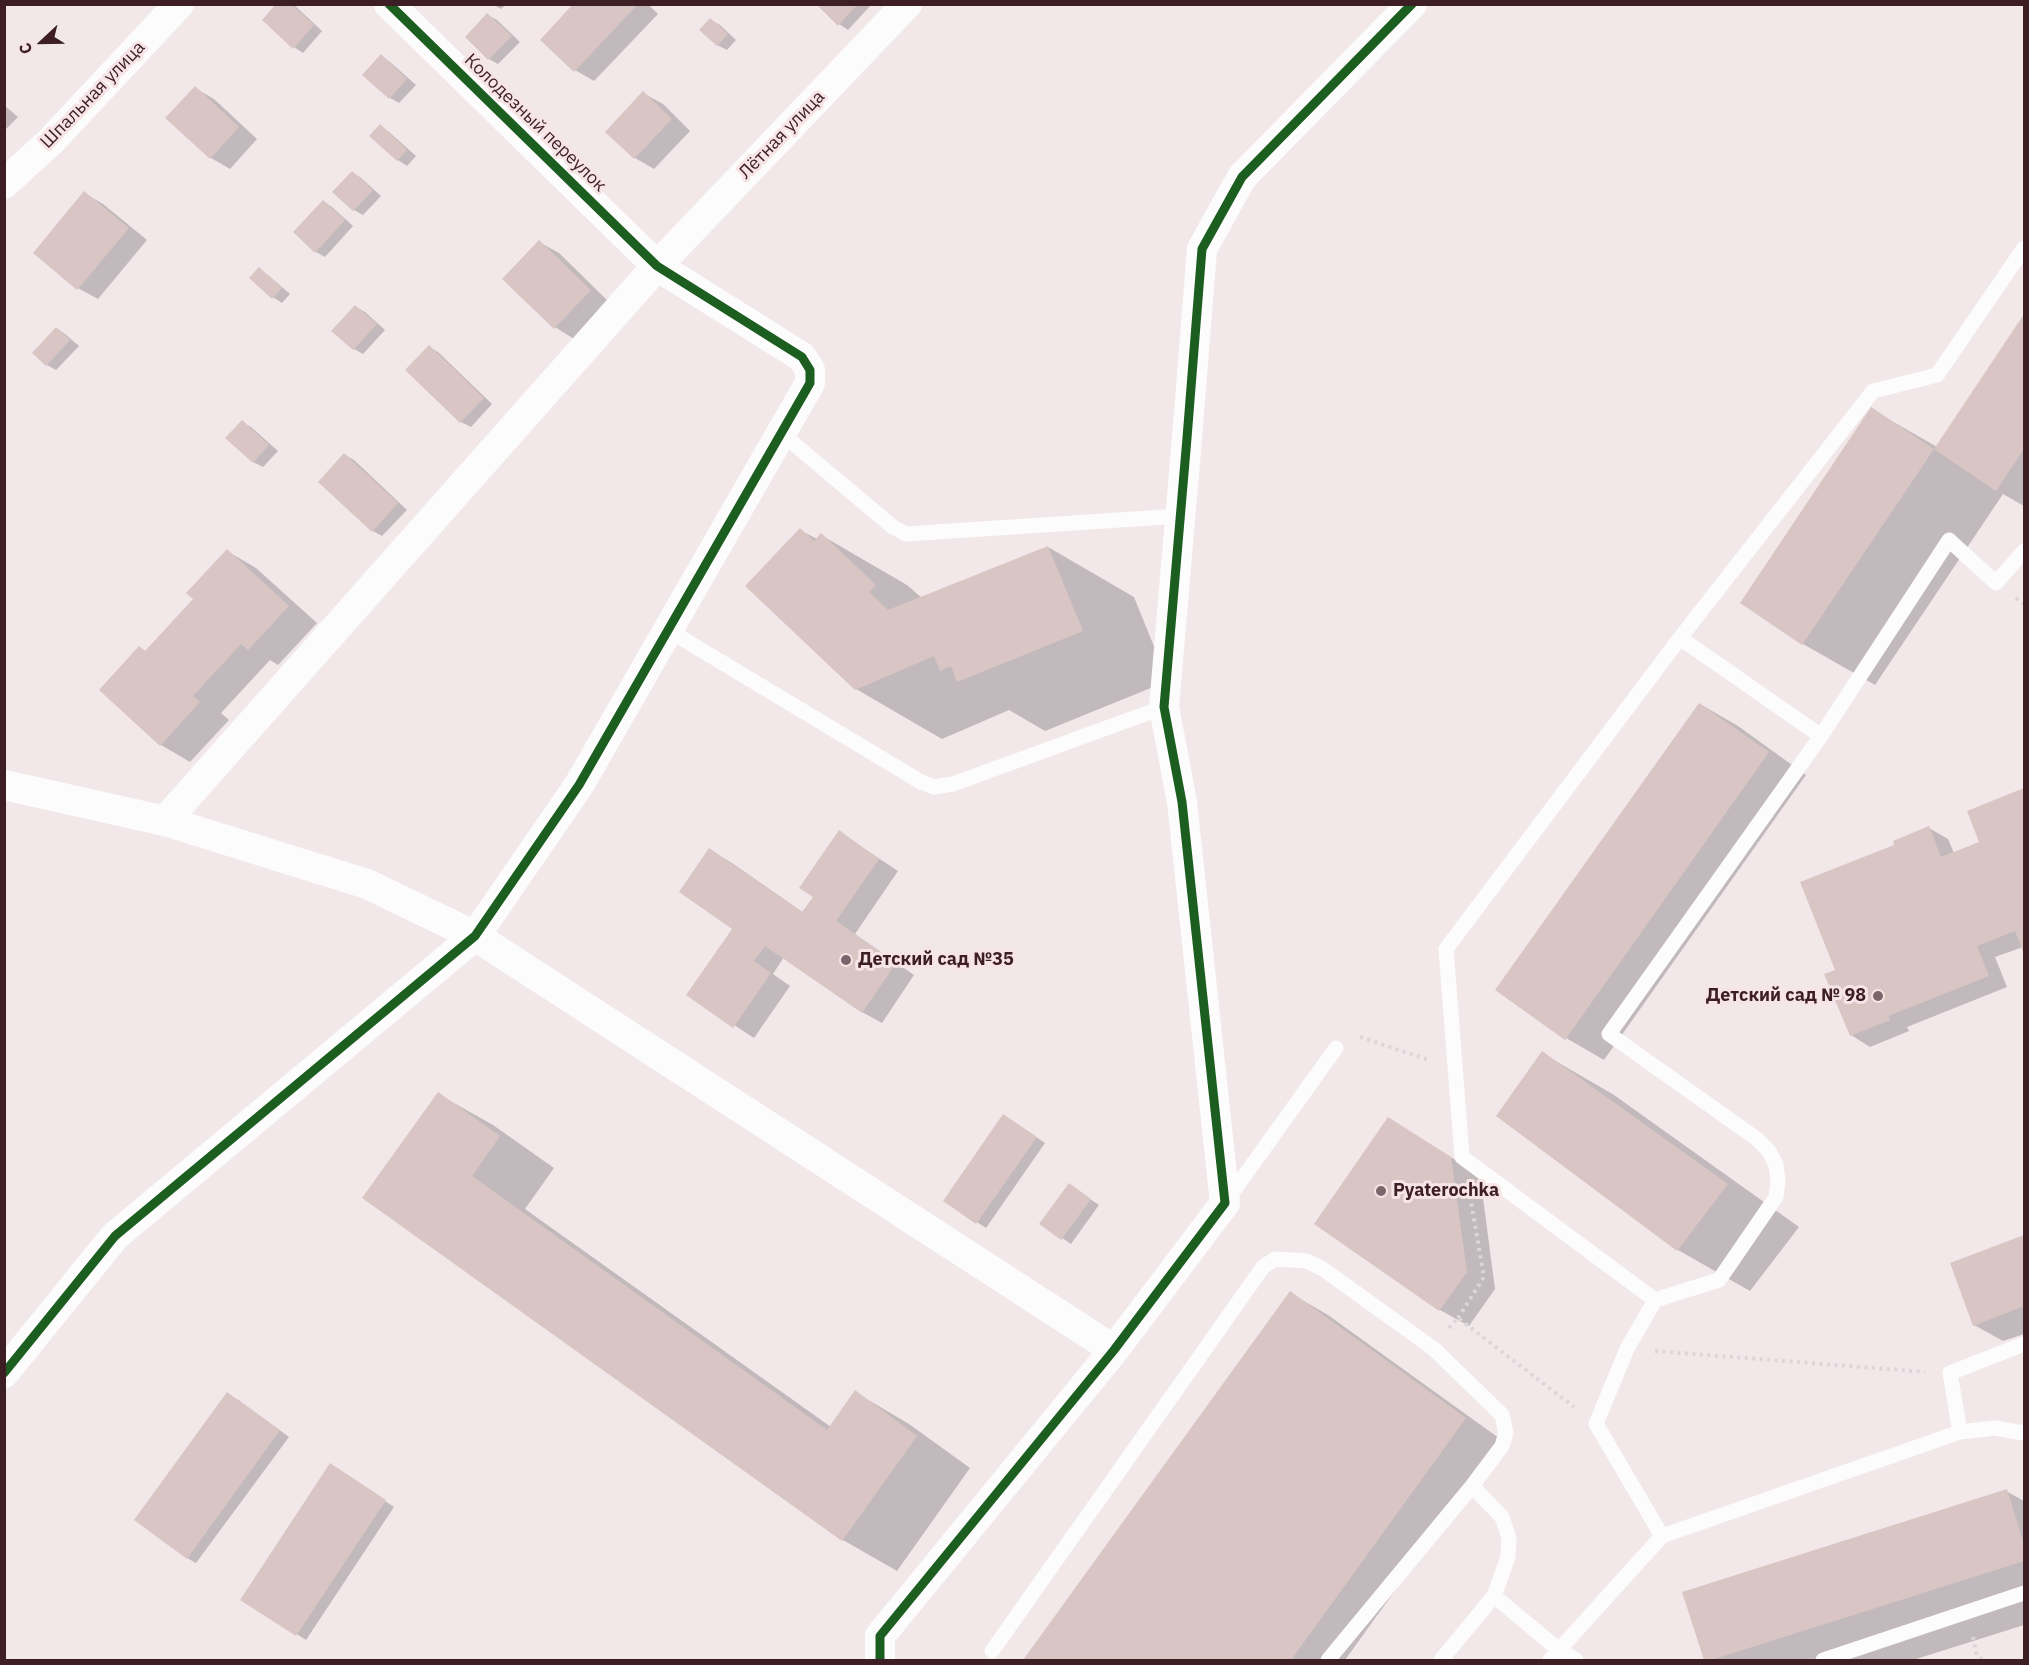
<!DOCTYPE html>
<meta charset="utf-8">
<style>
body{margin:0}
#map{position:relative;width:2029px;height:1665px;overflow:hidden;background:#f2e8ea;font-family:"IBM Plex Sans",sans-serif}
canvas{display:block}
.frame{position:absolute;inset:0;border:6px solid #3d1e25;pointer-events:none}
.north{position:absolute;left:12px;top:12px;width:60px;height:60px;-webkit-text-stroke:4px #f6e4e7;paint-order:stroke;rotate:248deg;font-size:16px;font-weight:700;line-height:24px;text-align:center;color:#3d1e25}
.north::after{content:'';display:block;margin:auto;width:21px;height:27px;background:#3d1e25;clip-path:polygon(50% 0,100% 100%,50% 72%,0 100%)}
</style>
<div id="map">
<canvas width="2029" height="1665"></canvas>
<div class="frame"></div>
<div class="north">С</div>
</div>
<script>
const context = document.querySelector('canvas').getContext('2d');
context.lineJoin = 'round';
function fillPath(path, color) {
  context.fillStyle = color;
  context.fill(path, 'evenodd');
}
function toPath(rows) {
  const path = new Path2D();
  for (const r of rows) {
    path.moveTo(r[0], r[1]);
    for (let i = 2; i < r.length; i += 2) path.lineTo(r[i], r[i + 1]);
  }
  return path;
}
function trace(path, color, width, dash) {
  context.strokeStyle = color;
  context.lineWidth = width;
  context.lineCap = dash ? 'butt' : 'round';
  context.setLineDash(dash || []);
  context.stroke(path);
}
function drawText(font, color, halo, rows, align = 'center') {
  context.font = font + ' "IBM Plex Sans",sans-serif';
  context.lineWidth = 6;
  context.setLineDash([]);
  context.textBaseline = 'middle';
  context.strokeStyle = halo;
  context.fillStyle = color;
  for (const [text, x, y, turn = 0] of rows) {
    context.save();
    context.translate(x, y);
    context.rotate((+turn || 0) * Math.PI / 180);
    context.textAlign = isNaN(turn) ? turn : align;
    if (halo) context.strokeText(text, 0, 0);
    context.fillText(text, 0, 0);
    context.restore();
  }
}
fillPath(toPath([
 [278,4,293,4,322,31,303,53,294,47],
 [492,4,506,4,501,9],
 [576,4,648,4,658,14,594,81,575,70],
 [818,4,872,4,848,30,839,24],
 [488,15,497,20,520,42,498,64,489,59,467,37],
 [711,20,720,25,736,40,727,50,717,45],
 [381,56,390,62,416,85,399,103,390,98],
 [195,88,214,99,257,139,230,169,211,158],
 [643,93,663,104,690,131,654,169,635,158],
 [4,105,18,117,4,131],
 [380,126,389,132,416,156,407,166,398,160,371,136],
 [352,172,361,178,381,196,363,215,354,210,334,192],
 [84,193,103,204,147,240,98,299,78,288],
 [323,201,332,207,353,226,325,257,316,252,295,232],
 [539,242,559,253,609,302,574,339,555,327],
 [259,269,268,275,290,294,282,303,273,297],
 [356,307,365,312,385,330,363,354,354,349],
 [2024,316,2024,506,2003,494,1875,685,1803,644,1871,409,1937,447],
 [56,328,65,334,79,346,56,370,47,365],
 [429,347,438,352,492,404,471,427,461,422,407,370],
 [242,422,251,427,278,451,263,467,253,462],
 [345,455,354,460,407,510,382,536,373,531,320,482],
 [800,530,817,539,821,535,907,585,922,598,1048,547,1134,597,1168,681,1045,731,1009,710,942,739,856,689],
 [227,551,256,568,317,623,278,665,270,660,221,713,229,720,190,762,161,745,140,648,147,652,195,599],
 [1700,704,1738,726,1806,775,1604,1060,1566,1038],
 [2024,790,2024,951,2023,947,1995,957,2007,987,1907,1027,1909,1031,1870,1047,1851,1035,1837,971,1896,846,1929,828,1948,839,1954,853,1981,842,1969,812],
 [839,832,898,871,855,934,914,975,882,1023,862,1012,784,957,773,974,790,986,754,1038,688,995,734,928,709,850,729,861,804,913,815,896],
 [1542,1053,1614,1095,1799,1227,1750,1291,1678,1250],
 [438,1094,493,1125,554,1168,525,1209,831,1427,855,1392,909,1424,970,1468,897,1571,843,1540,364,1198],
 [1389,1119,1480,1175,1495,1289,1469,1326,1440,1310,1316,1224],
 [1012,1121,1045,1143,986,1228,945,1201],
 [1078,1191,1099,1205,1071,1244,1062,1238],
 [2024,1236,2024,1334,2003,1341,1974,1325,1951,1264],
 [1290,1293,1328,1315,1503,1441,1345,1660,1025,1660],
 [237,1399,289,1437,196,1563,187,1558],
 [340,1471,394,1507,306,1640,242,1599],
 [2006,1491,2024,1501,2024,1625,1913,1660,1705,1660,1684,1593]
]), '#0003');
fillPath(toPath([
 [276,4,291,4,314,25,293,49,262,20],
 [573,4,638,4,574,72,540,40],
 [816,4,858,4,838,26],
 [487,13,512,36,488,60,465,37],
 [710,18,728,34,717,46,699,30],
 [381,54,407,79,389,99,362,75],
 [195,86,239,127,210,159,165,118],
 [643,91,672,119,634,159,605,132],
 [380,124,407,150,397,161,369,136],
 [352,171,373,190,353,211,332,192],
 [84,191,129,228,77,290,33,253],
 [323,200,345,220,315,253,293,232],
 [539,240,591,290,554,329,502,279],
 [259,267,282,288,272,299,249,278],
 [355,305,377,324,353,350,331,331],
 [2024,314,2024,449,1996,491,1934,449],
 [56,327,70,340,46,366,32,353],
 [429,345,484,398,460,423,405,370],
 [1871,407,1934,449,1802,645,1740,603],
 [242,420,269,445,253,463,225,438],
 [344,453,398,503,372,532,318,482],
 [800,528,814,541,821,533,876,585,869,592,888,610,1048,546,1083,631,957,682,951,666,940,671,934,656,855,690,745,586],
 [227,549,289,606,248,650,241,644,193,696,200,702,160,746,99,690,139,646,145,651,193,599,186,593],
 [1699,703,1769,752,1565,1040,1495,990],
 [2024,788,2024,954,2015,931,1977,946,1989,976,1888,1016,1890,1020,1850,1036,1824,974,1835,970,1800,882,1894,845,1893,841,1929,826,1941,857,1979,842,1967,811],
 [839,830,879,859,836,921,896,963,862,1013,765,946,754,961,771,973,733,1028,686,995,732,929,679,892,709,848,802,912,813,897,799,888],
 [1542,1051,1728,1184,1677,1251,1496,1116],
 [438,1092,500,1136,472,1176,827,1430,855,1390,917,1436,842,1541,362,1198],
 [1003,1114,1037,1137,976,1224,943,1201],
 [1388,1117,1451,1157,1467,1272,1439,1311,1314,1224],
 [1069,1183,1091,1199,1061,1240,1039,1224],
 [2024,1235,2024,1306,1973,1326,1950,1263],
 [1290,1291,1466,1418,1291,1660,1023,1660],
 [227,1392,280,1430,187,1559,134,1520],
 [330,1463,386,1500,296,1636,240,1600],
 [2007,1489,2024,1545,2024,1561,1711,1660,1704,1660,1682,1592]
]), '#dac5c5');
trace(toPath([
 [2016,598,2024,604],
 [1360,1037,1429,1060],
 [1458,1318,1484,1277,1470,1196],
 [1449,1328,1458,1318,1574,1407],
 [1655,1351,1925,1372],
 [1973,1637,1977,1656,1983,1660]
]), '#dbd6d7', 4, [3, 4.5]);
trace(toPath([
 [781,433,893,527,906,534,1180,516],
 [668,630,921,782,934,787,953,784,1164,707],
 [1821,736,1680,638,1873,391,1937,375,2024,248],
 [1227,1200,1336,1048],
 [1655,1300,1462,1157,1446,949,1680,638],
 [1960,1432,1950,1373,2024,1344],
 [1662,1536,1596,1424,1627,1349,1655,1300,1719,1280,1776,1197,1778,1181,1776,1165,1769,1151,1757,1139,1609,1034,1821,736,1949,540,1996,583,2024,551],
 [1494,1596,1559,1650,1662,1536,1960,1432,1995,1428,2024,1433],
 [992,1651,1263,1267,1275,1259,1307,1261,1323,1269,1434,1349,1502,1415,1506,1433,1502,1446,1472,1486,1328,1660],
 [1441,1660,1494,1596,1508,1557,1509,1538,1502,1517,1472,1486],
 [1550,1660,1559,1650,1576,1660],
 [1823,1660,2024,1593]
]), '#fdfcfc', 15);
trace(toPath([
 [4,184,51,141,179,4],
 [4,785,165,821,367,884,475,936,1114,1350],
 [165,821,657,266,907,4],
 [4,1373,115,1236,475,936,579,785,810,383,810,370,802,357,657,266,389,4],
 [880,1660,880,1636,1114,1350,1225,1203,1182,802,1164,707,1187,438,1202,249,1242,177,1412,4]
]), '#fdfcfc', 30);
trace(toPath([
 [4,1373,115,1236,475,936,579,785,810,383,810,370,802,357,657,266,389,4],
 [880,1660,880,1636,1114,1350,1225,1203,1182,802,1164,707,1187,438,1202,249,1242,177,1412,4]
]), '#1b5e20', 9);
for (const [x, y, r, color] of [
 [846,960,6,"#7c656a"],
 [1878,996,6,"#7c656a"],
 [1381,1191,6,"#7c656a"]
]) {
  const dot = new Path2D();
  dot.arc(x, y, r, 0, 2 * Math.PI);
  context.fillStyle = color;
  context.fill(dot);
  trace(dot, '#f6e4e7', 2);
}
drawText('18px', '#3d1e25', '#f6e4e7', [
 ["Шпальная улица",93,95,-46],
 ["Колодезный переулок",535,123,44],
 ["Лётная улица",782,135,-46]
]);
drawText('bold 18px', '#3d1e25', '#f6e4e7', [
 ["Детский сад №35",858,960],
 ["Детский сад № 98",1866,996,"right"],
 ["Pyaterochka",1393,1191]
], 'left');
</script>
